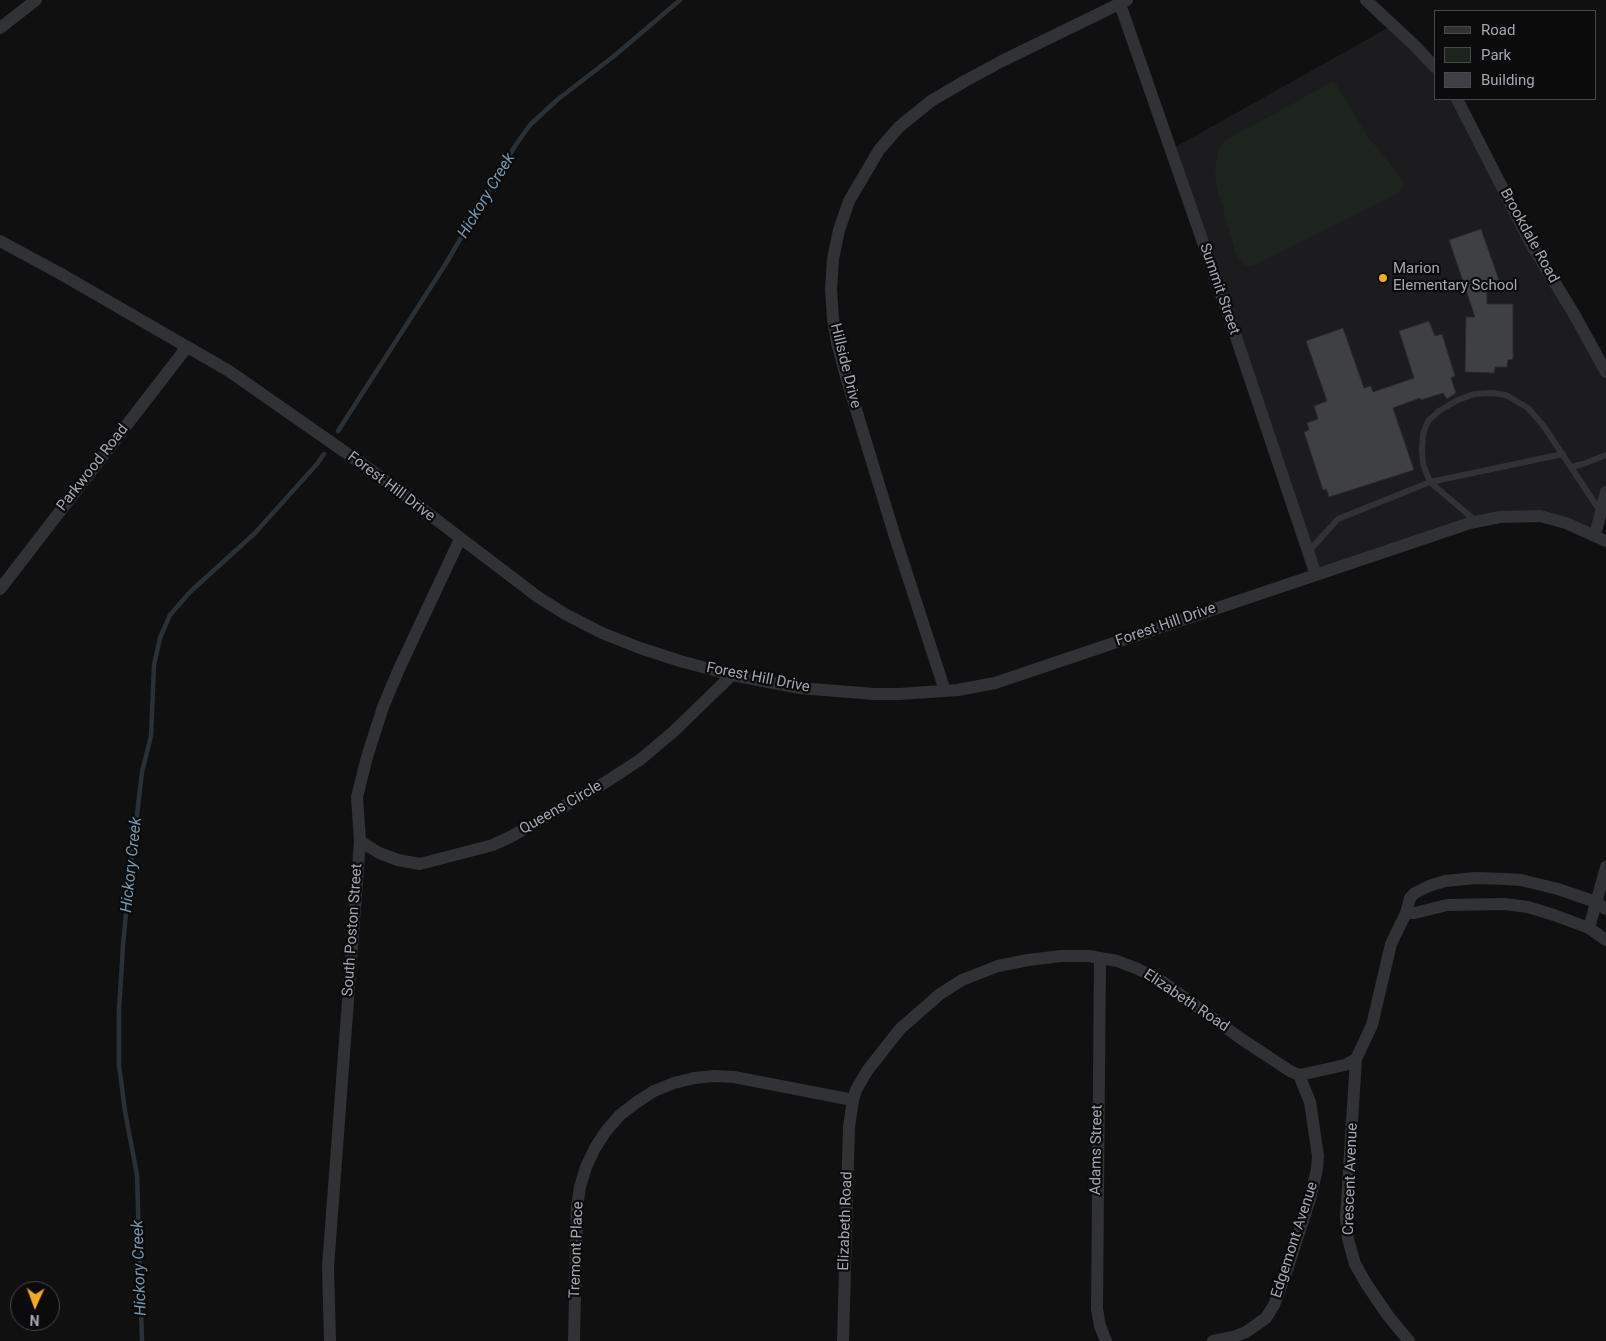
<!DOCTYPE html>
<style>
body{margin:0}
#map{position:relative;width:1606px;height:1341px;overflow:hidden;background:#101011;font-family:Roboto,sans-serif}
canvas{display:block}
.legend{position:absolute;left:1434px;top:10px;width:162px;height:90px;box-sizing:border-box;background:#0b0b0c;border:1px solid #47494e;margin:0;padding:6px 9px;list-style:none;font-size:15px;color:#a1a7b2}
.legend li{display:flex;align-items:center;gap:10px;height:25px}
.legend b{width:25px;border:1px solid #47494e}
.north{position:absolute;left:10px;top:1281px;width:50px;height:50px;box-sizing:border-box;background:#0b0b0c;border:1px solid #47494e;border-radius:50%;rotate:182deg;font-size:14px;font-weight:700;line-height:20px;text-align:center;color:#a1a7b2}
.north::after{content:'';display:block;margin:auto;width:18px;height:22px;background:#f3a927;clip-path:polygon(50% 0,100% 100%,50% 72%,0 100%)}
</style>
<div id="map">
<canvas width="1606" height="1341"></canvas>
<ul class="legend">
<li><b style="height:6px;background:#313236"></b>Road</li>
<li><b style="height:14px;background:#1c241d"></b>Park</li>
<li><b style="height:14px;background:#3f4044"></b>Building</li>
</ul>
<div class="north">N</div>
</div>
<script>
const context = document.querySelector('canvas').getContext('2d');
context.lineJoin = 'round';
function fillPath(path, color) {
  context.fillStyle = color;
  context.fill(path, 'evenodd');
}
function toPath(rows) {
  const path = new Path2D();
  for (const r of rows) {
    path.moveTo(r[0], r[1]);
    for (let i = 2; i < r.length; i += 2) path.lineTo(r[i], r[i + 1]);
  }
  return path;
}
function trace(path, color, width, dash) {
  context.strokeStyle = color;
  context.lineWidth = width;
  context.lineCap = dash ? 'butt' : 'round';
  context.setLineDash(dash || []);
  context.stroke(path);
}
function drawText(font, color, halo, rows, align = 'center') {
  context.font = font + ' Roboto,sans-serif';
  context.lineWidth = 4.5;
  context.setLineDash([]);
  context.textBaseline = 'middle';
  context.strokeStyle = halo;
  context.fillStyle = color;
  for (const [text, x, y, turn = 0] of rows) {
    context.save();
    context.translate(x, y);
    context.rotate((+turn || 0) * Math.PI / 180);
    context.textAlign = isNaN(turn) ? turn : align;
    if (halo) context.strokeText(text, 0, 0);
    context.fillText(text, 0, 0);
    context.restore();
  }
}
fillPath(toPath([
 [1393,25,1435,67,1435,99,1457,99,1606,372,1606,492,1595,535,1566,523,1500,517,1316,575,1170,150]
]), '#1c1c1e');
fillPath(toPath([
 [1334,81,1368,137,1400,176,1403,184,1403,189,1399,193,1257,264,1250,266,1244,265,1236,255,1217,188,1215,170,1219,149,1224,141]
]), '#1c241d');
trace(toPath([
 [338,431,445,265,515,146,530,125,557,100,614,56,680,0],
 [142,1341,137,1175,125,1111,119,1065,119,1011,123,945,129,883,142,772,151,736,154,665,160,638,170,615,190,592,255,533,317,464,324,454]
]), '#293137', 4.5);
const building = toPath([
 [1481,229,1499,280,1487,284,1487,304,1513,304,1513,359,1508,360,1507,367,1495,367,1494,373,1465,372,1466,317,1475,317,1449,240,1481,229],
 [1429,321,1435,336,1442,334,1455,376,1451,378,1456,393,1447,399,1443,393,1421,400,1420,398,1393,408,1414,470,1329,497,1326,489,1323,490,1304,432,1309,430,1307,423,1318,419,1314,406,1327,401,1306,341,1343,328,1364,388,1371,386,1373,392,1414,378,1399,331,1429,321]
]);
fillPath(building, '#3f4044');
trace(building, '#2a2a2d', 1);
trace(toPath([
 [1571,467,1583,464,1606,455],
 [1477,522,1430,482,1423,464,1422,450,1423,434,1428,421,1439,411,1458,400,1474,394,1492,393,1506,395,1528,408,1543,425,1600,511],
 [1309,551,1338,519,1430,482,1563,454]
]), '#313236', 6);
trace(toPath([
 [1366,0,1413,44,1435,67],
 [1120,4,1237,340,1316,575],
 [0,28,36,0],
 [1457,99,1530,242,1574,314,1606,372],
 [0,241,61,274,229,371,375,473,538,597,565,614,602,633,640,648,680,661,732,675,800,688,874,694,899,694,958,690,995,683,1470,523,1500,517,1540,516,1566,523,1606,541],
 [1595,535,1606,492],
 [0,589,187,347],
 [945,691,895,537,847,380,837,343,833,319,831,289,833,259,839,230,849,201,879,150,899,127,931,101,965,81,1002,61,1127,0],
 [360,841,379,853,398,860,420,864,493,845,512,836,606,782,641,759,673,732,732,675],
 [1406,913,1415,913,1447,905,1505,904,1528,907,1554,915,1589,928,1606,940],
 [1589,928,1606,867],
 [1100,958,1097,1309,1100,1326,1106,1341],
 [330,1341,328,1267,360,841,357,797,367,757,383,707,399,669,460,539],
 [574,1341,577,1207,580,1187,586,1167,595,1148,606,1131,620,1115,637,1102,654,1091,674,1083,694,1078,714,1076,734,1077,853,1100],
 [843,1341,849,1127,853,1100,856,1090,867,1071,900,1029,940,994,962,980,998,966,1028,960,1061,956,1089,956,1117,961,1138,969,1163,982,1240,1038,1290,1071,1299,1075,1327,1069,1345,1065,1356,1059],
 [1213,1341,1233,1337,1246,1332,1266,1318,1274,1305,1287,1270,1310,1199,1317,1169,1318,1156,1310,1102,1299,1075],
 [1409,1341,1389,1317,1367,1285,1355,1264,1348,1239,1346,1217,1356,1059,1372,1025,1391,944,1406,913,1410,898,1415,893,1429,886,1445,881,1475,878,1505,879,1521,880,1558,889,1596,902,1606,909]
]), '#313236', 12);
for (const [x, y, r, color] of [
 [1383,278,5,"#f3a927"]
]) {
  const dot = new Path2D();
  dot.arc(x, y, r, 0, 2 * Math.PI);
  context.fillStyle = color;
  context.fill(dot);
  trace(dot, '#0b0b0c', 2);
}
drawText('15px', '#a1a7b2', '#0b0b0c', [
 ["Brookdale Road",1529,236,61],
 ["Summit Street",1219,289,71],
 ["Hillside Drive",845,366,76],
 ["Parkwood Road",93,468,-52],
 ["Forest Hill Drive",391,487,37],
 ["Forest Hill Drive",1166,625,-19],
 ["Forest Hill Drive",758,678,11],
 ["Queens Circle",561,808,-30],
 ["South Poston Street",353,930,-86],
 ["Elizabeth Road",1186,1001,34],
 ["Adams Street",1097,1150,-89],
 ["Crescent Avenue",1351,1179,-88],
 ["Elizabeth Road",846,1221,-88],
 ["Edgemont Avenue",1295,1240,-72],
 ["Tremont Place",577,1250,-88]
]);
drawText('15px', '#a1a7b2', '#0b0b0c', [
 ["Marion",1393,269],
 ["Elementary School",1393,286]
], 'left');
drawText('italic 16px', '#7796af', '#0b0b0c', [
 ["Hickory Creek",487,196,-59],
 ["Hickory Creek",132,865,-84],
 ["Hickory Creek",140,1268,-92]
]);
</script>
